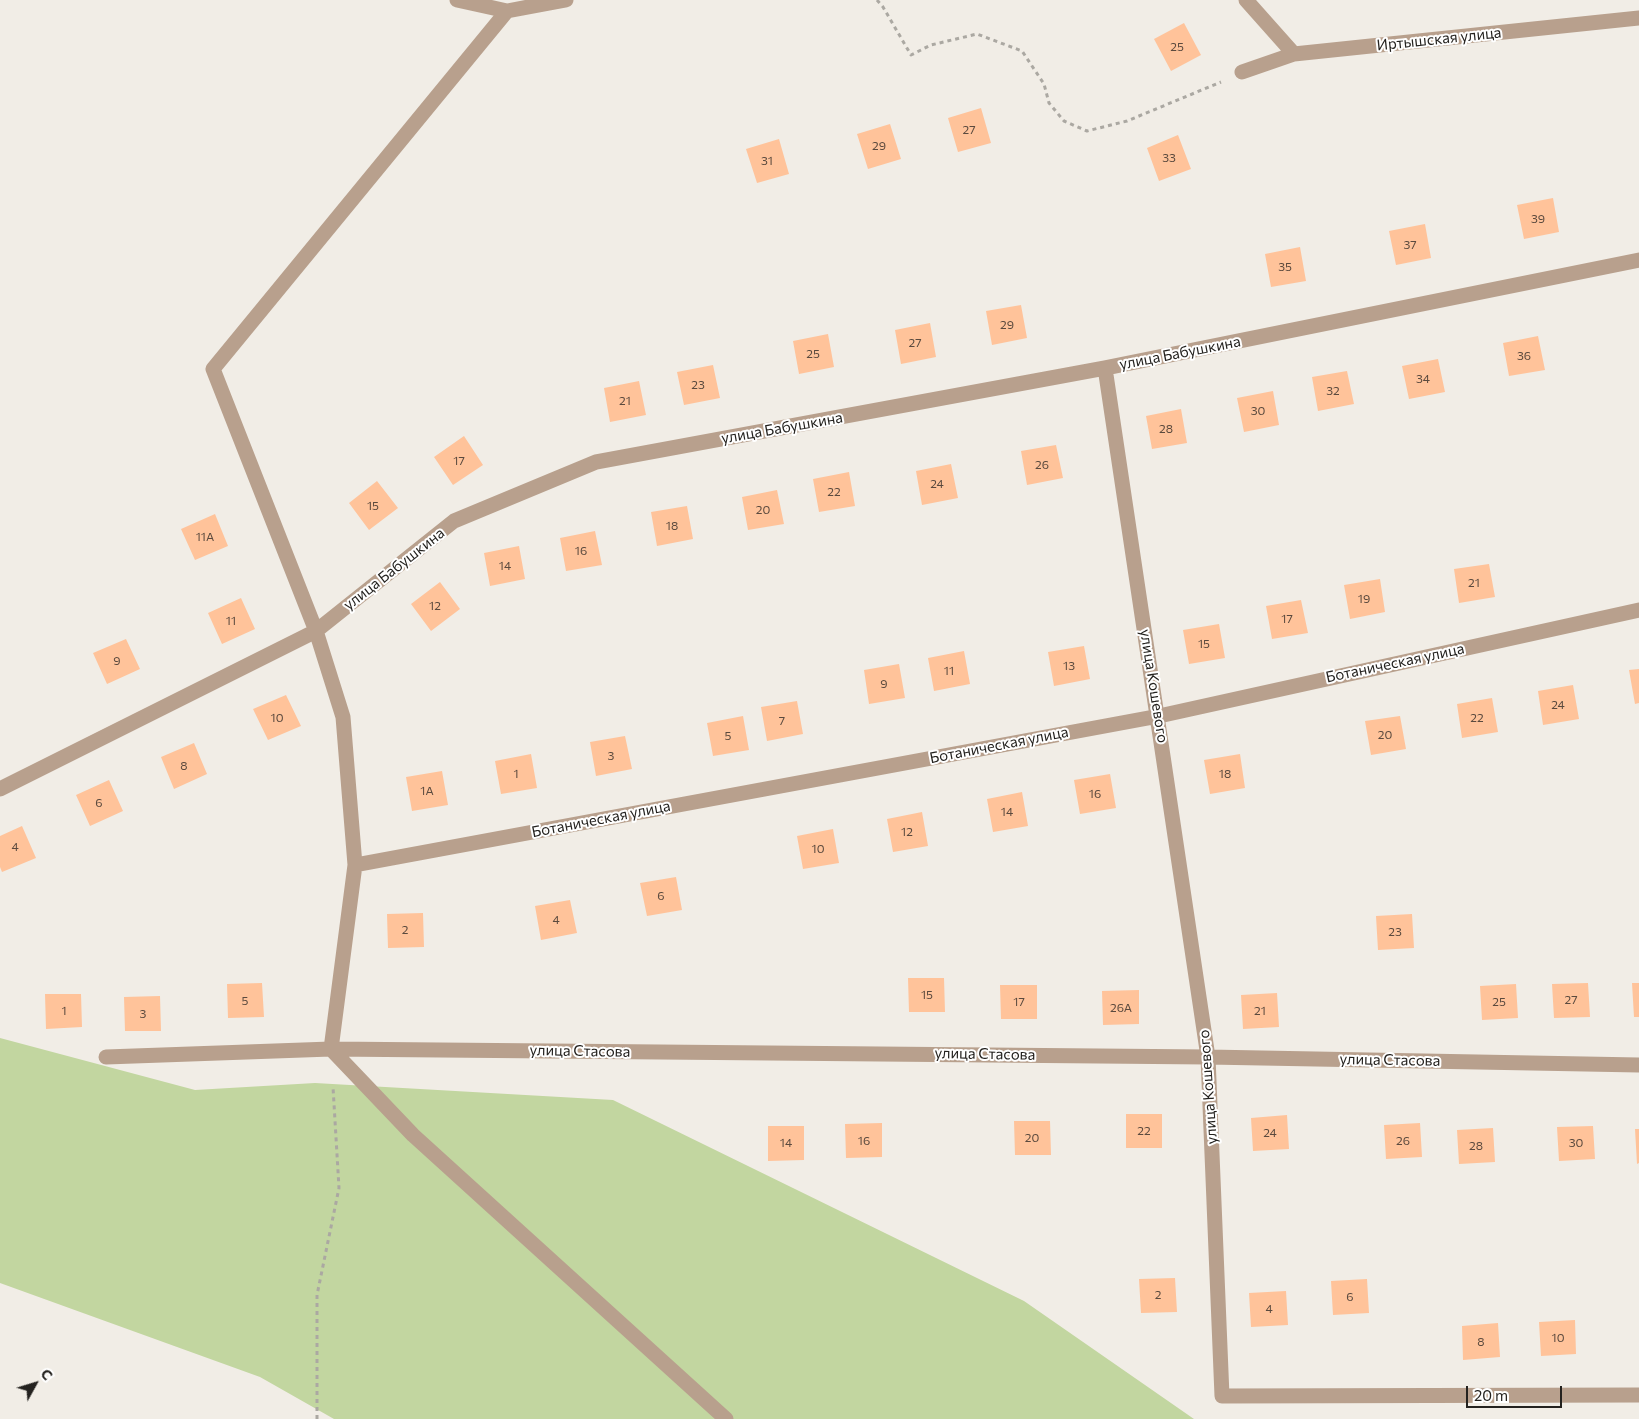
<!DOCTYPE html>
<meta charset="utf-8">
<style>
body{margin:0}
#map{position:relative;width:1639px;height:1419px;overflow:hidden;background:#f1ede6;font-family:Commissioner,sans-serif}
canvas{display:block}
.north{position:absolute;left:10px;top:1359px;width:50px;height:50px;-webkit-text-stroke:4px #fff;paint-order:stroke;rotate:51deg;font-size:14px;font-weight:700;line-height:20px;text-align:center;color:#24221f}
.north::after{content:'';display:block;margin:auto;width:18px;height:22px;background:#24221f;clip-path:polygon(50% 0,100% 100%,50% 72%,0 100%)}
.scale{position:absolute;left:1466px;top:1386px;width:96px;height:22px;box-sizing:border-box;border:2px solid #24221f;border-top:0;padding-left:6px;font-size:15px;line-height:18px;white-space:nowrap;color:#24221f;-webkit-text-stroke:4px #fff;paint-order:stroke}
</style>
<div id="map">
<canvas width="1639" height="1419"></canvas>
<div class="north">С</div>
<div class="scale">20 m</div>
</div>
<script>
const context = document.querySelector('canvas').getContext('2d');
context.lineJoin = 'round';
function fillPath(path, color) {
  context.fillStyle = color;
  context.fill(path, 'evenodd');
}
function toPath(rows) {
  const path = new Path2D();
  for (const r of rows) {
    path.moveTo(r[0], r[1]);
    for (let i = 2; i < r.length; i += 2) path.lineTo(r[i], r[i + 1]);
  }
  return path;
}
function trace(path, color, width, dash) {
  context.strokeStyle = color;
  context.lineWidth = width;
  context.lineCap = dash ? 'butt' : 'round';
  context.setLineDash(dash || []);
  context.stroke(path);
}
function drawText(font, color, halo, rows, align = 'center') {
  context.font = font + ' Commissioner,sans-serif';
  context.lineWidth = 4;
  context.setLineDash([]);
  context.textBaseline = 'middle';
  context.strokeStyle = halo;
  context.fillStyle = color;
  for (const [text, x, y, turn = 0] of rows) {
    context.save();
    context.translate(x, y);
    context.rotate((+turn || 0) * Math.PI / 180);
    context.textAlign = isNaN(turn) ? turn : align;
    if (halo) context.strokeText(text, 0, 0);
    context.fillText(text, 0, 0);
    context.restore();
  }
}
fillPath(toPath([
 [0,1038,195,1090,315,1083,613,1100,1024,1301,1194,1419,334,1419,260,1377,0,1283]
]), '#c2d6a0');
fillPath(toPath([
 [1184,23,1201,55,1171,71,1154,39],
 [981,108,991,143,958,152,948,118],
 [890,124,901,159,868,169,857,134],
 [1178,135,1191,169,1159,181,1147,148],
 [779,139,789,174,757,183,746,149],
 [1553,198,1559,232,1524,239,1517,205],
 [1425,224,1431,258,1396,265,1389,231],
 [1300,247,1306,281,1271,287,1265,254],
 [1021,305,1027,338,992,345,986,311],
 [930,323,936,357,901,364,895,330],
 [828,334,834,367,799,374,793,341],
 [1538,336,1545,370,1509,376,1503,343],
 [1438,359,1445,392,1409,399,1402,366],
 [713,365,720,398,684,405,677,372],
 [1347,371,1354,404,1318,411,1312,377],
 [639,381,646,415,610,422,604,388],
 [1273,391,1279,425,1244,432,1237,398],
 [1181,409,1187,443,1152,449,1146,416],
 [464,436,483,465,453,485,434,457],
 [1056,445,1063,478,1027,485,1021,451],
 [951,464,958,498,922,505,916,471],
 [849,472,855,506,819,512,813,479],
 [377,481,398,508,369,530,349,503],
 [777,490,784,524,748,530,742,497],
 [687,506,693,539,657,546,651,512],
 [215,514,228,546,195,560,181,529],
 [595,531,602,565,566,571,560,538],
 [519,546,525,579,490,586,484,553],
 [1489,564,1495,597,1459,603,1454,569],
 [1380,579,1385,612,1350,619,1344,585],
 [440,582,460,609,431,631,411,604],
 [241,598,255,629,222,644,208,613],
 [1301,600,1308,633,1272,639,1266,606],
 [1219,624,1225,658,1189,664,1183,630],
 [126,639,140,669,107,684,93,653],
 [1084,646,1090,679,1054,686,1048,652],
 [964,651,970,684,934,691,928,658],
 [899,664,905,698,869,704,864,670],
 [1639,669,1639,703,1635,704,1629,670],
 [1573,685,1579,719,1543,725,1538,691],
 [286,695,301,726,268,740,253,709],
 [1492,698,1498,732,1462,738,1457,704],
 [797,701,803,734,767,741,761,707],
 [743,716,749,750,713,756,707,723],
 [1400,716,1406,749,1371,755,1365,721],
 [625,736,632,769,596,776,590,742],
 [194,743,207,774,174,789,161,757],
 [531,754,537,788,501,794,495,761],
 [1240,754,1245,788,1210,794,1204,760],
 [442,771,448,805,412,811,406,777],
 [1110,774,1116,808,1080,814,1074,780],
 [109,780,123,811,90,826,76,795],
 [1022,792,1028,826,993,832,987,799],
 [922,812,928,846,893,852,887,819],
 [22,826,36,858,2,872,0,867,0,836],
 [833,829,839,863,803,869,797,836],
 [676,877,682,910,647,916,640,883],
 [570,900,577,933,541,940,535,906],
 [423,913,424,947,388,948,387,914],
 [1412,914,1414,948,1378,950,1376,916],
 [908,978,944,978,945,1012,909,1012],
 [262,983,264,1017,228,1018,227,984],
 [1588,983,1590,1017,1554,1018,1552,984],
 [1632,983,1639,983,1639,1017,1634,1017],
 [1516,984,1518,1018,1482,1020,1480,986],
 [1000,985,1037,985,1037,1019,1001,1019],
 [1139,990,1139,1024,1103,1025,1102,991],
 [1277,993,1279,1027,1243,1029,1241,995],
 [45,994,81,994,82,1027,46,1029],
 [160,996,161,1031,125,1031,124,997],
 [1126,1114,1162,1114,1162,1148,1126,1148],
 [1287,1115,1289,1149,1253,1151,1251,1118],
 [1014,1121,1050,1121,1051,1155,1015,1155],
 [882,1123,882,1157,846,1158,845,1124],
 [1420,1123,1422,1157,1386,1159,1384,1125],
 [768,1126,804,1126,804,1160,768,1161],
 [1593,1126,1595,1159,1559,1161,1557,1127],
 [1493,1128,1495,1162,1459,1164,1457,1130],
 [1635,1129,1639,1129,1639,1163,1637,1164],
 [1175,1278,1177,1312,1141,1313,1139,1279],
 [1367,1279,1369,1313,1333,1315,1331,1281],
 [1286,1291,1288,1325,1251,1327,1249,1293],
 [1575,1320,1576,1354,1541,1356,1539,1322],
 [1498,1323,1500,1357,1463,1360,1462,1326]
]), '#ffc39a');
trace(toPath([
 [877,0,883,7,911,55,931,45,977,34,1022,51,1044,84,1049,103,1064,121,1087,131,1127,121,1221,82],
 [317,1419,317,1295,339,1188,333,1087]
]), '#aba8a2', 3, [4, 4]);
trace(toPath([
 [457,0,507,11,566,0],
 [1246,0,1294,54],
 [1242,72,1294,54,1639,18],
 [1105,368,1208,1057,1222,1396,1639,1395],
 [0,789,316,631,454,521,596,462,1105,368,1639,260],
 [355,865,1159,716,1639,610],
 [331,1049,355,865,343,717,316,631,213,369,507,11],
 [331,1049,413,1135,726,1419],
 [106,1057,331,1049,1208,1057,1639,1065]
]), '#b8a08d', 15);
drawText('12px', '#5b4a3e', null, [
 ["25",1177,47],
 ["27",969,130],
 ["29",879,146],
 ["33",1169,158],
 ["31",767,161],
 ["39",1538,219],
 ["37",1410,245],
 ["35",1285,267],
 ["29",1007,325],
 ["27",915,343],
 ["25",813,354],
 ["36",1524,356],
 ["34",1423,379],
 ["23",698,385],
 ["32",1333,391],
 ["21",625,401],
 ["30",1258,411],
 ["28",1166,429],
 ["17",459,461],
 ["26",1042,465],
 ["24",937,484],
 ["22",834,492],
 ["15",373,506],
 ["20",763,510],
 ["18",672,526],
 ["11А",205,537],
 ["16",581,551],
 ["14",505,566],
 ["21",1474,583],
 ["19",1364,599],
 ["12",435,606],
 ["17",1287,619],
 ["11",231,621],
 ["15",1204,644],
 ["9",117,661],
 ["13",1069,666],
 ["11",949,671],
 ["9",884,684],
 ["24",1558,705],
 ["10",277,718],
 ["22",1477,718],
 ["7",782,721],
 ["20",1385,735],
 ["5",728,736],
 ["3",611,756],
 ["8",184,766],
 ["1",516,774],
 ["18",1225,774],
 ["1А",427,791],
 ["16",1095,794],
 ["6",99,803],
 ["14",1007,812],
 ["12",907,832],
 ["4",15,847],
 ["10",818,849],
 ["6",661,896],
 ["4",556,920],
 ["2",405,930],
 ["23",1395,932],
 ["15",927,995],
 ["27",1571,1000],
 ["5",245,1001],
 ["17",1019,1002],
 ["25",1499,1002],
 ["26А",1121,1008],
 ["1",64,1011],
 ["21",1260,1011],
 ["3",143,1014],
 ["22",1144,1131],
 ["24",1270,1133],
 ["20",1032,1138],
 ["16",864,1141],
 ["26",1403,1141],
 ["14",786,1143],
 ["30",1576,1143],
 ["28",1476,1146],
 ["2",1158,1295],
 ["6",1350,1297],
 ["4",1269,1309],
 ["10",1558,1338],
 ["8",1481,1342]
]);
drawText('15px', '#24221f', '#fff', [
 ["Иртышская улица",1439,39,-6],
 ["улица Бабушкина",1180,353,-11],
 ["улица Бабушкина",782,428,-10],
 ["улица Бабушкина",394,569,-38],
 ["Ботаническая улица",1395,663,-12],
 ["улица Кошевого",1154,686,81],
 ["Ботаническая улица",999,745,-11],
 ["Ботаническая улица",601,819,-11],
 ["улица Стасова",580,1051,1],
 ["улица Стасова",985,1054,1],
 ["улица Стасова",1390,1060,1],
 ["улица Кошевого",1208,1087,-94]
]);
</script>
